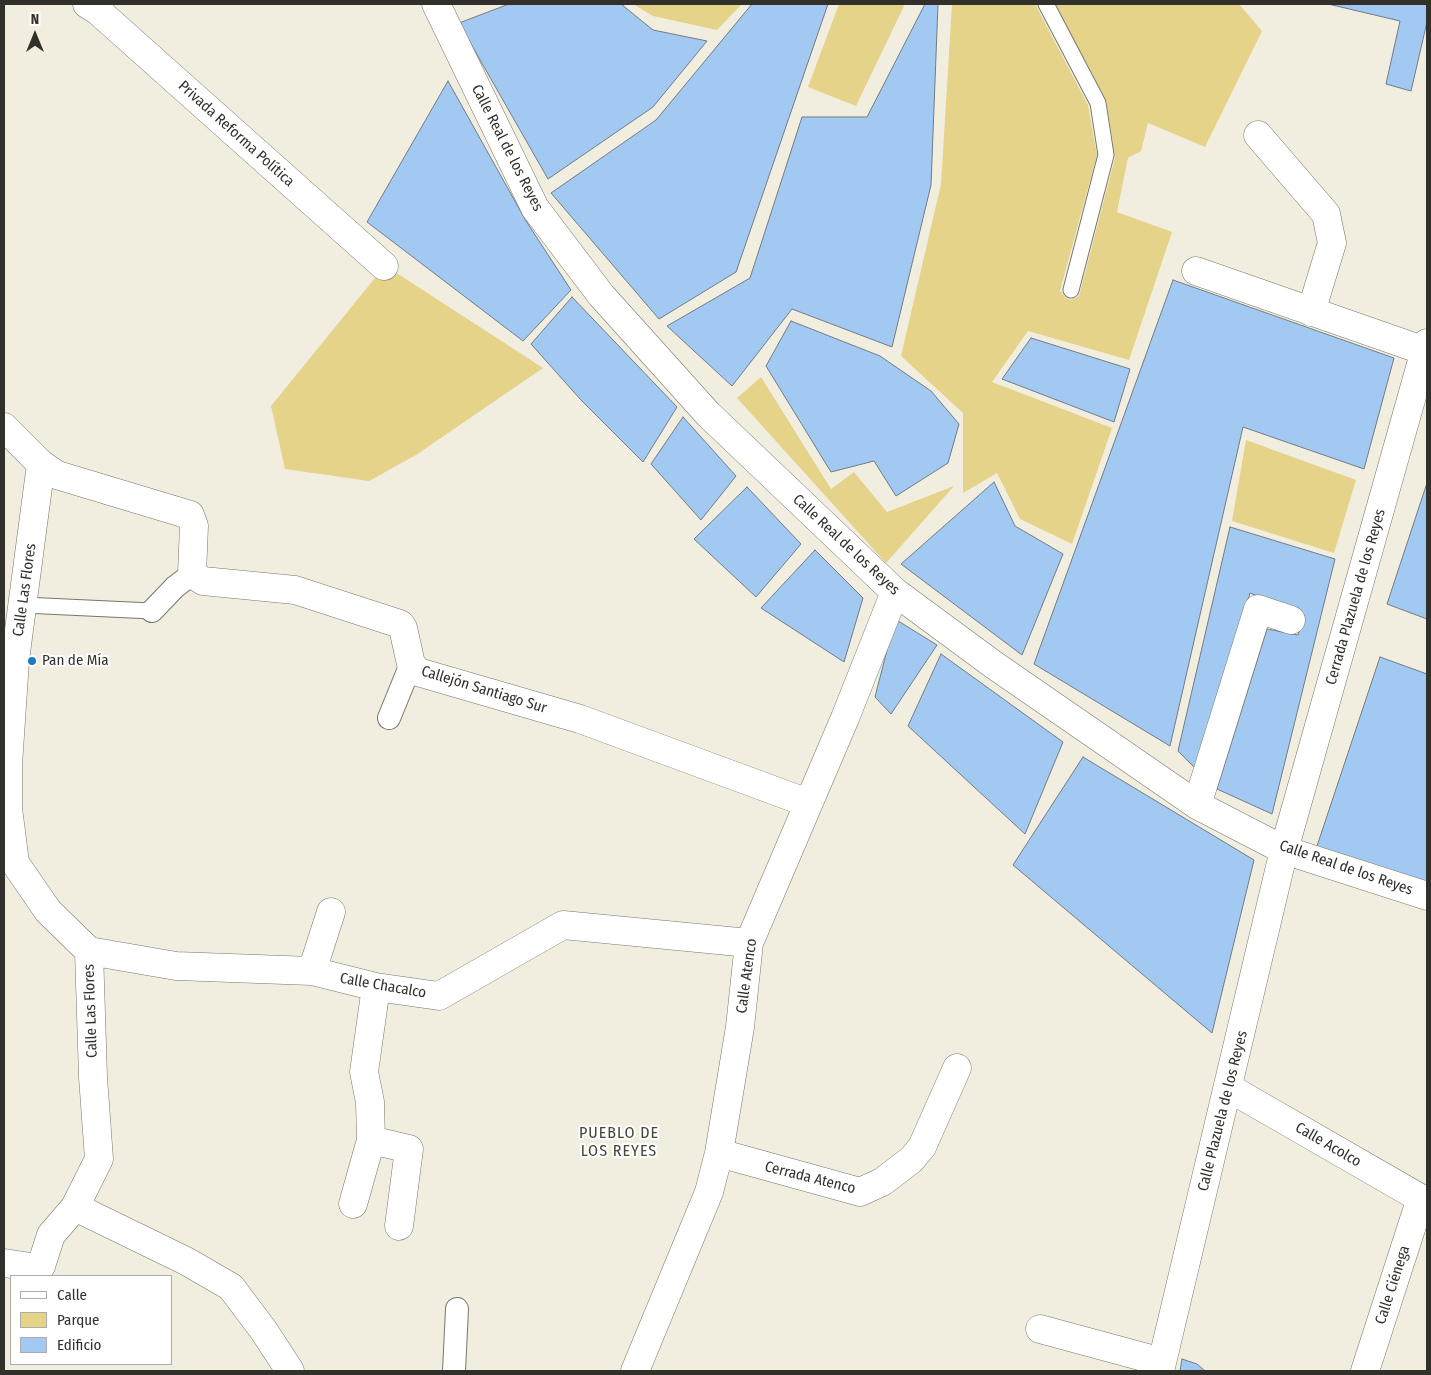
<!DOCTYPE html>
<meta charset="utf-8">
<style>
body{margin:0}
#map{position:relative;width:1431px;height:1375px;overflow:hidden;background:#f1eee0;font-family:"Fira Sans Condensed",sans-serif}
canvas{display:block}
.frame{position:absolute;inset:0;border:5px solid #31302b;pointer-events:none}
.legend{position:absolute;left:10px;top:1275px;width:162px;height:90px;box-sizing:border-box;background:#fff;border:1px solid #adacaa;margin:0;padding:6px 9px;list-style:none;font-size:15px;color:#31302b}
.legend li{display:flex;align-items:center;gap:10px;height:25px}
.legend b{width:25px;border:1px solid #adacaa}
.north{position:absolute;left:10px;top:10px;width:50px;height:50px;-webkit-text-stroke:4px #fff;paint-order:stroke;rotate:0deg;font-size:14px;font-weight:700;line-height:20px;text-align:center;color:#31302b}
.north::after{content:'';display:block;margin:auto;width:18px;height:22px;background:#31302b;clip-path:polygon(50% 0,100% 100%,50% 72%,0 100%)}
</style>
<div id="map">
<canvas width="1431" height="1375"></canvas>
<div class="frame"></div>
<ul class="legend">
<li><b style="height:6px;background:#fff"></b>Calle</li>
<li><b style="height:14px;background:#e5d389"></b>Parque</li>
<li><b style="height:14px;background:#a2c9f1"></b>Edificio</li>
</ul>
<div class="north">N</div>
</div>
<script>
const context = document.querySelector('canvas').getContext('2d');
context.lineJoin = 'round';
function fillPath(path, color) {
  context.fillStyle = color;
  context.fill(path, 'evenodd');
}
function toPath(rows) {
  const path = new Path2D();
  for (const r of rows) {
    path.moveTo(r[0], r[1]);
    for (let i = 2; i < r.length; i += 2) path.lineTo(r[i], r[i + 1]);
  }
  return path;
}
function trace(path, color, width, dash) {
  context.strokeStyle = color;
  context.lineWidth = width;
  context.lineCap = dash ? 'butt' : 'round';
  context.setLineDash(dash || []);
  context.stroke(path);
}
function drawText(font, color, halo, rows, align = 'center') {
  context.font = font + ' "Fira Sans Condensed",sans-serif';
  context.lineWidth = 4;
  context.setLineDash([]);
  context.textBaseline = 'middle';
  context.strokeStyle = halo;
  context.fillStyle = color;
  for (const [text, x, y, turn = 0] of rows) {
    context.save();
    context.translate(x, y);
    context.rotate((+turn || 0) * Math.PI / 180);
    context.textAlign = isNaN(turn) ? turn : align;
    if (halo) context.strokeText(text, 0, 0);
    context.fillText(text, 0, 0);
    context.restore();
  }
}
fillPath(toPath([
 [633,4,742,4,717,30,653,16],
 [839,4,905,4,856,106,808,87],
 [952,4,1035,4,1088,105,1097,155,1060,291,1066,298,1071,300,1079,296,1115,158,1106,100,1055,4,1239,4,1262,31,1205,147,1148,123,1141,151,1128,158,1117,212,1172,232,1129,360,1028,331,992,382,1112,428,1072,544,1020,519,997,473,963,493,963,413,901,356,941,184],
 [392,270,543,368,416,455,369,481,285,469,271,406,379,273],
 [761,377,831,489,854,472,887,512,954,486,886,563,737,398],
 [1246,440,1356,480,1334,553,1232,521]
]), '#e5d389');
const building = toPath([
 [509,4,621,4,653,30,707,41,653,107,548,179,459,23,509,4],
 [752,4,828,4,736,272,659,319,551,193,656,120,752,4],
 [925,4,938,4,931,185,892,347,792,309,732,386,667,326,750,278,802,117,867,117,925,4],
 [1328,4,1427,4,1427,22,1411,91,1386,84,1400,21,1328,4],
 [448,81,526,221,571,290,523,341,367,222,448,81],
 [1173,280,1394,358,1364,469,1243,427,1170,746,1034,664,1173,280],
 [572,297,677,407,643,462,581,400,531,344,572,297],
 [791,321,880,356,931,391,959,424,948,463,896,496,874,461,831,472,766,366,791,321],
 [1031,338,1130,369,1114,422,1002,379,1031,338],
 [683,417,736,476,701,520,651,464,683,417],
 [994,482,1015,526,1063,554,1022,655,901,564,994,482],
 [1427,483,1427,619,1387,604,1427,483],
 [747,487,801,544,756,597,694,539,747,487],
 [1230,527,1335,559,1272,814,1217,789,1267,629,1298,635,1304,615,1250,593,1196,769,1178,751,1230,527],
 [815,550,863,598,844,662,761,608,815,550],
 [895,619,937,645,891,714,875,697,895,619],
 [941,654,1063,742,1025,834,908,726,941,654],
 [1380,657,1427,674,1427,884,1316,849,1380,657],
 [1083,757,1254,860,1212,1033,1013,865,1083,757],
 [1182,1359,1197,1364,1205,1371,1180,1371,1182,1359]
]);
fillPath(building, '#a2c9f1');
trace(building, '#727b85', 1);
const service = toPath([
 [1046,4,1098,103,1106,155,1071,290],
 [23,605,152,611]
]);
const pedestrian = toPath([
 [152,611,175,587,192,574],
 [389,718,411,664],
 [454,1371,457,1309]
]);
const minor = toPath([
 [87,4,98,11,384,266],
 [436,4,535,208,601,295,708,414,895,592,994,665,1197,805,1284,850,1427,896],
 [1258,135,1326,214,1332,243,1311,312],
 [1196,271,1425,351],
 [4,427,41,464,15,660,8,765,8,808,15,863,48,911,89,951,93,1077,99,1159,75,1207,186,1261,231,1287,264,1331,290,1371],
 [41,464,57,475,190,515,194,526,192,574,203,581,295,590,400,624,403,628,411,664,418,672,580,719,808,803],
 [1197,805,1258,609,1291,620],
 [89,951,176,966,312,971,376,987,439,996,563,925,749,943],
 [312,971,331,912],
 [1229,1088,1427,1202],
 [371,1140,409,1149,399,1226],
 [719,1153,860,1192,882,1182,911,1160,922,1147,957,1068],
 [353,1204,371,1140,370,1102,364,1072,376,987],
 [4,1263,37,1268,41,1266,51,1235,75,1207],
 [1040,1329,1162,1362],
 [635,1371,709,1192,719,1153,740,1027,749,943,845,718,895,592],
 [1160,1371,1284,850,1427,343],
 [1365,1371,1421,1198]
]);
trace(service, '#79766a', 17);
trace(pedestrian, '#79766a', 24);
trace(minor, '#79766a', 29);
trace(service, '#fff', 15);
trace(pedestrian, '#fff', 22);
trace(minor, '#fff', 28);
for (const [x, y, r, color] of [
 [32,661,5,"#1c7ac7"]
]) {
  const dot = new Path2D();
  dot.arc(x, y, r, 0, 2 * Math.PI);
  context.fillStyle = color;
  context.fill(dot);
  trace(dot, '#fff', 2);
}
drawText('15px', '#31302b', '#fff', [
 ["Privada Reforma Política",236,134,42],
 ["Calle Real de los Reyes",507,148,63],
 ["Calle Real de los Reyes",846,545,43],
 ["Calle Las Flores",25,590,-82],
 ["Cerrada Plazuela de los Reyes",1356,597,-74],
 ["Callejón Santiago Sur",484,690,17],
 ["Calle Real de los Reyes",1346,868,19],
 ["Calle Atenco",747,976,-82],
 ["Calle Chacalco",383,986,10],
 ["Calle Las Flores",91,1011,-92],
 ["Calle Plazuela de los Reyes",1223,1111,-76],
 ["Calle Acolco",1328,1145,30],
 ["Cerrada Atenco",810,1178,14],
 ["Calle Ciénega",1393,1285,-72]
]);
drawText('15px', '#31302b', '#fff', [
 ["Pan de Mía",42,661]
], 'left');
context.letterSpacing = '1px';
drawText('16px', '#48453a', '#fff', [
 ["PUEBLO DE",619,1134],
 ["LOS REYES",619,1152]
]);
context.letterSpacing = '0px';
</script>
